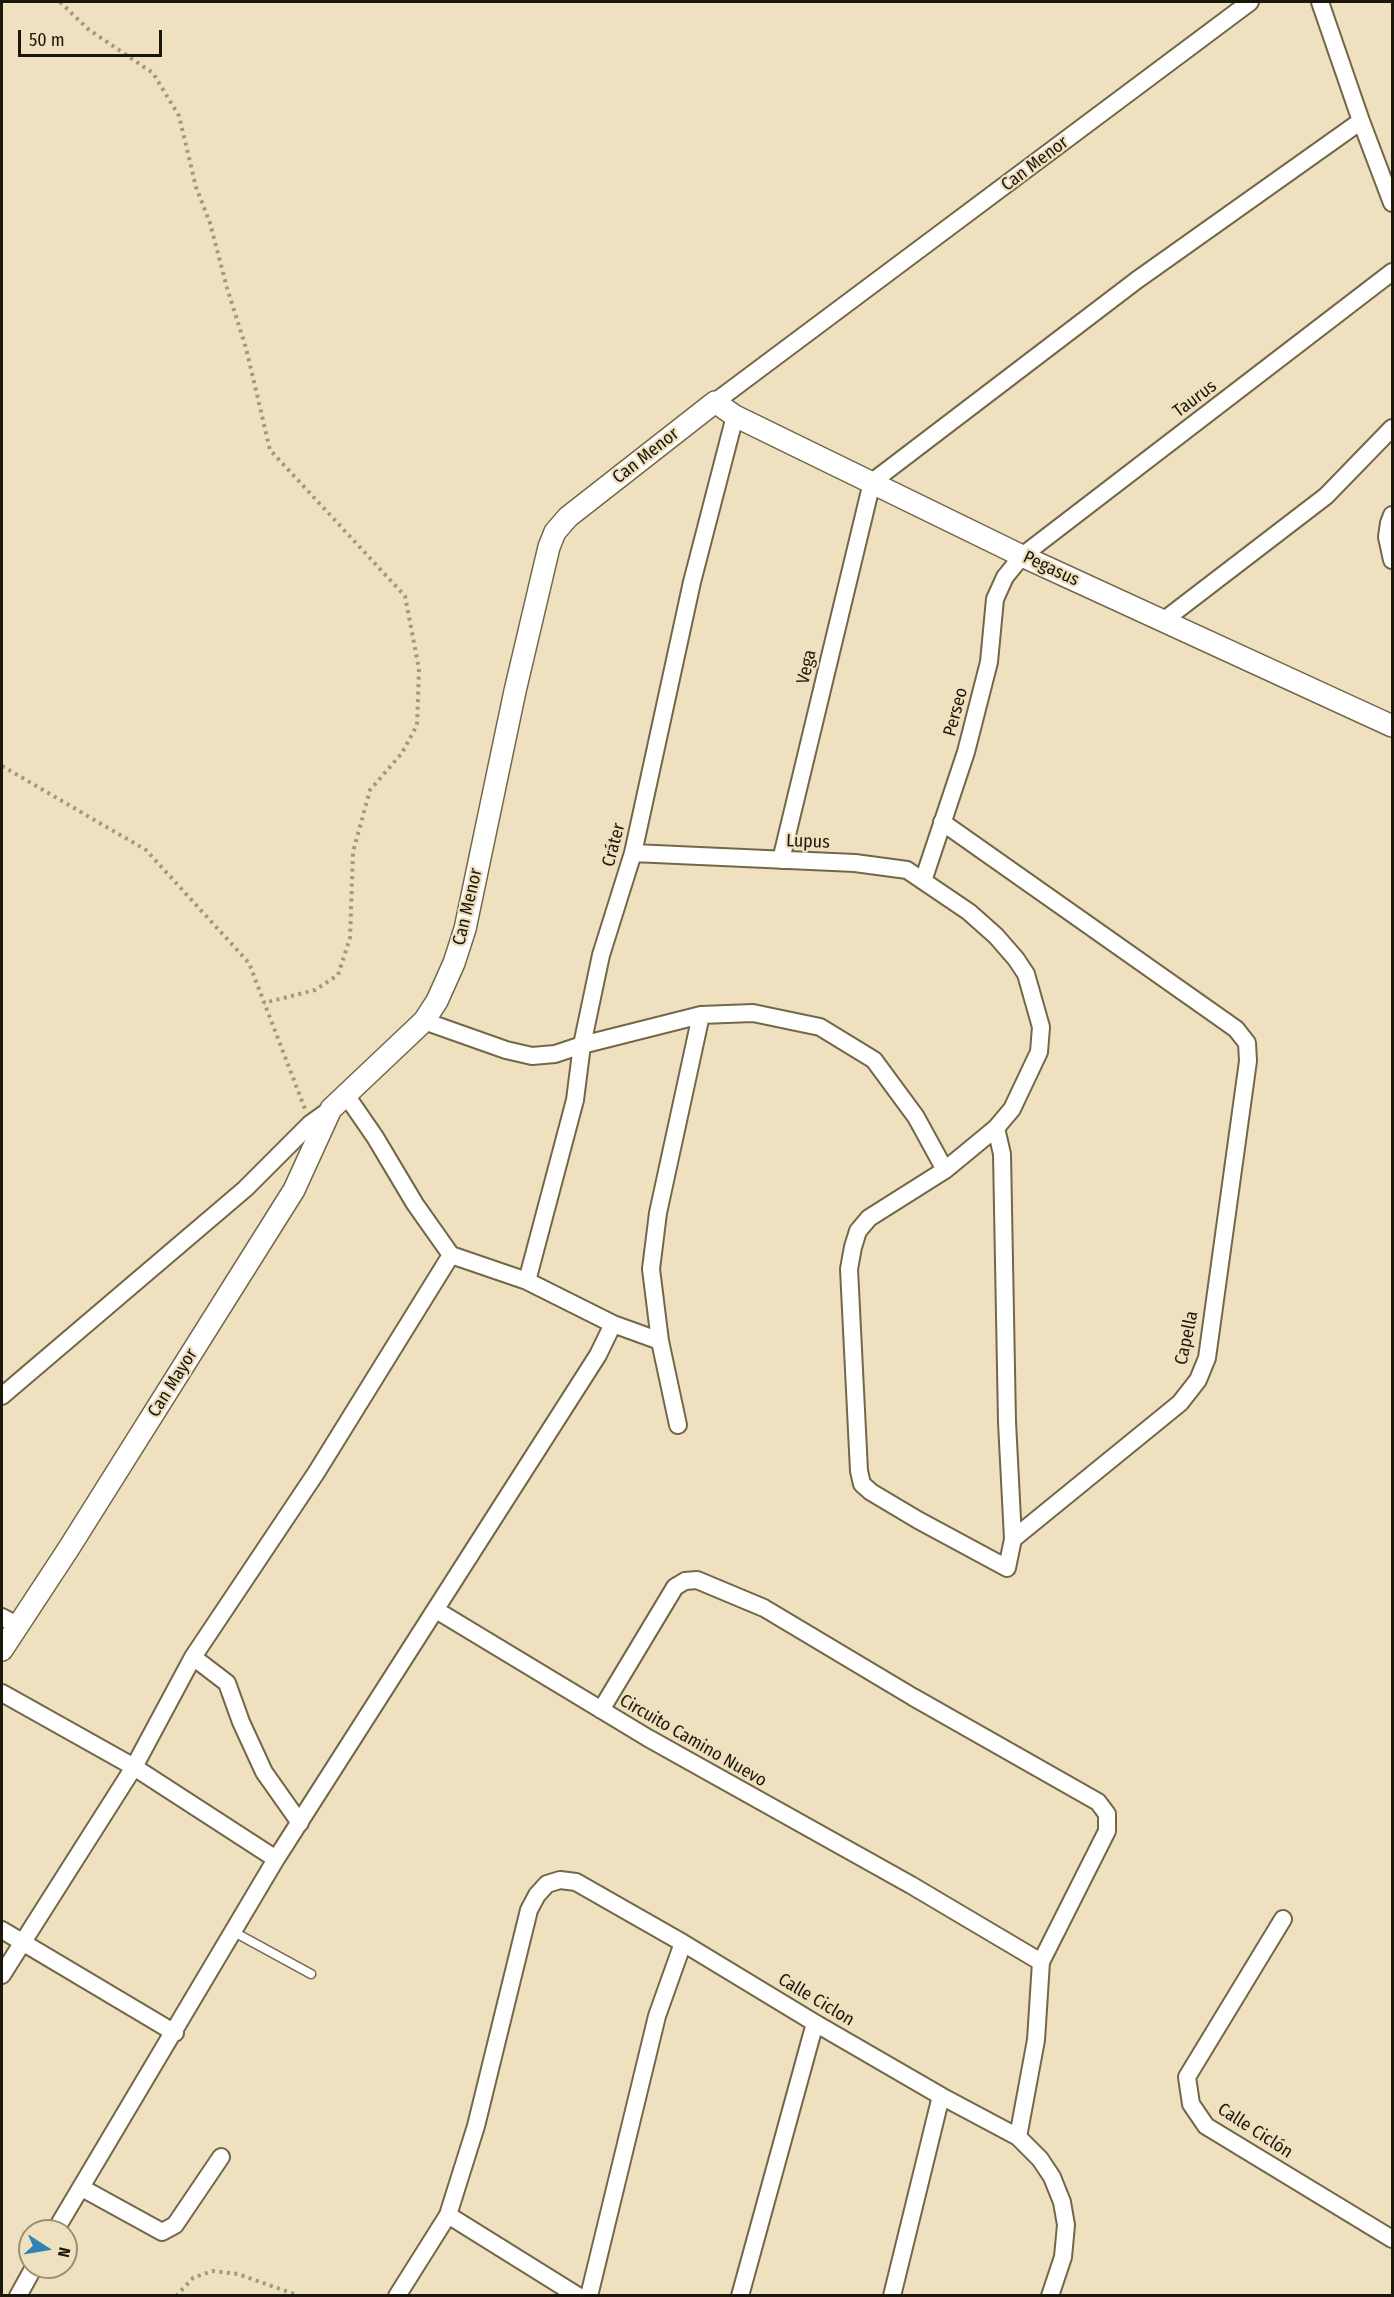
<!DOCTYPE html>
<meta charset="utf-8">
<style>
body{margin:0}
#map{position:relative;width:1394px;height:2297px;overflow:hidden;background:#efe1bf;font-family:"Fira Sans Condensed",sans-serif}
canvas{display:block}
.frame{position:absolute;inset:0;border:3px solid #1c170b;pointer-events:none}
.north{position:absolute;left:18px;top:2219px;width:60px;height:60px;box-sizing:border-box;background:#efe1bf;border:2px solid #9b9077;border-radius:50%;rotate:102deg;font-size:16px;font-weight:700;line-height:24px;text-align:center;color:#1c170b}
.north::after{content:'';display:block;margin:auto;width:21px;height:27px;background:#2e84b4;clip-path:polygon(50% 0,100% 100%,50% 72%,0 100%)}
.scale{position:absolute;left:18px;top:30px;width:144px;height:27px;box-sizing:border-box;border:3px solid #1c170b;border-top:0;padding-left:8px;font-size:18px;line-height:21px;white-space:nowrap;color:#1c170b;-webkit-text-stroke:4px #efe1bf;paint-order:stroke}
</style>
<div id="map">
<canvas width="1394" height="2297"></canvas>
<div class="frame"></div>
<div class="north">N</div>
<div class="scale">50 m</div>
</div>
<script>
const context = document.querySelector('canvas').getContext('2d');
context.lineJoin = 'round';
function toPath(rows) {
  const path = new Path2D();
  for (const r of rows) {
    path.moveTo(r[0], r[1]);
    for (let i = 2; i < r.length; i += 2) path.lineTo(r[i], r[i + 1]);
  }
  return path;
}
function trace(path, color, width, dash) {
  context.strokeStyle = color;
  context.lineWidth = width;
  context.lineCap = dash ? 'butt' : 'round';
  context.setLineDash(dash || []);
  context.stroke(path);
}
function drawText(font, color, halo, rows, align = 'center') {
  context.font = font + ' "Fira Sans Condensed",sans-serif';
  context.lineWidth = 4.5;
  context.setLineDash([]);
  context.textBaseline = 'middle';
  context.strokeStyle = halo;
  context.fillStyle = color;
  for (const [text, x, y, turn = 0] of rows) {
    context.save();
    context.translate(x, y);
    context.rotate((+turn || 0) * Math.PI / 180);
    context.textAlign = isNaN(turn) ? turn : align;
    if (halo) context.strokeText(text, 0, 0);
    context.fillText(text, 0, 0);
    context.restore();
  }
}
const service = toPath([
 [234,1932,311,1974]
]);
const minor = toPath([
 [1320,2,1361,121,1392,203],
 [715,402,1250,2],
 [1392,515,1389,523,1387,537,1392,560],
 [1163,621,1326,496,1392,428],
 [942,822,1236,1029,1247,1043,1248,1061,1207,1358,1198,1380,1180,1403,1013,1539],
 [633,853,855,863,907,870,969,912,996,936,1016,959,1026,974,1041,1027,1039,1052,1012,1109,996,1128,1002,1154,1007,1422,1013,1539,1007,1568,918,1520,871,1492,862,1484,859,1471,849,1269,853,1247,858,1231,869,1218,945,1170,996,1128],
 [781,860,872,482,1137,280,1361,121],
 [923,881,966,752,989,662,995,599,1005,577,1022,556,1392,272],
 [424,1021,506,1050,532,1056,555,1054,582,1045,701,1015,753,1013,820,1027,874,1060,916,1117,945,1170],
 [346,1095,375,1137,415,1204,451,1255,527,1281,613,1324,660,1341],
 [527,1281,575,1100,582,1045,601,955,633,853,692,582,735,416],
 [2,1396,245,1189,310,1124,331,1109],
 [678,1425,660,1341,651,1269,658,1213,701,1015],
 [436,1610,648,1738,911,1885,1041,1962],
 [2,1617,17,1625],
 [193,1657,227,1683,241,1722,264,1772,300,1823],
 [2,1693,134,1767,276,1859],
 [601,1710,675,1587,685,1581,697,1580,764,1608,913,1697,1098,1802,1107,1814,1107,1831,1041,1962,1036,2040,1018,2137],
 [1283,1919,1187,2077,1191,2104,1206,2126,1392,2239],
 [2,1930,175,2033],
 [2,1975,134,1767,193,1657,316,1473,451,1255],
 [82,2188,162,2232,175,2225,221,2157],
 [448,2215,578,2296],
 [55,2231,276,1859,598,1355,613,1324],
 [18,2296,34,2267],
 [397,2296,448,2215,476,2126,529,1910,537,1895,547,1884,560,1880,576,1882,683,1943,815,2023,941,2096,1018,2137,1040,2159,1052,2177,1062,2202,1066,2225,1063,2257,1050,2296],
 [589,2296,657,2016,683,1943],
 [740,2296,815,2023],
 [892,2296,941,2096]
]);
const tertiary = toPath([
 [2,1650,69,1548,294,1190,331,1109,424,1021,437,1001,454,963,465,929,515,691,549,547,555,532,568,517,715,402,735,416,1022,556,1392,726]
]);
trace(service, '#736748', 11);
trace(minor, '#736748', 20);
trace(tertiary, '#736748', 24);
trace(toPath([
 [60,2,88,29,153,73,179,116,196,187,210,223,227,288,246,348,270,450,405,596,419,669,417,725,402,753,370,790,353,852,350,938,338,975,315,990,264,1003],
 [2,766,146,850,249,963,305,1109],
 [176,2296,193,2278,212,2271,238,2274,300,2296]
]), '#a3987e', 4, [3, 4.5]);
trace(service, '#fff', 8);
trace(minor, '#fff', 16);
trace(tertiary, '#fff', 21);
drawText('18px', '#1c170b', '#efe1bf', [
 ["Can Menor",1035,164,-37],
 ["Taurus",1195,399,-37],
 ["Can Menor",646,456,-38],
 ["Pegasus",1051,569,25],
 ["Vega",807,667,-77],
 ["Perseo",956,712,-75],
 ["Lupus",808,842,2],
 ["Cráter",614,845,-75],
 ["Can Menor",468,907,-77],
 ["Capella",1187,1338,-78],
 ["Can Mayor",173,1383,-58],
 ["Circuito Camino Nuevo",693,1741,30],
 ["Calle Ciclon",816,2000,31],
 ["Calle Ciclón",1255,2131,33]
]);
</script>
